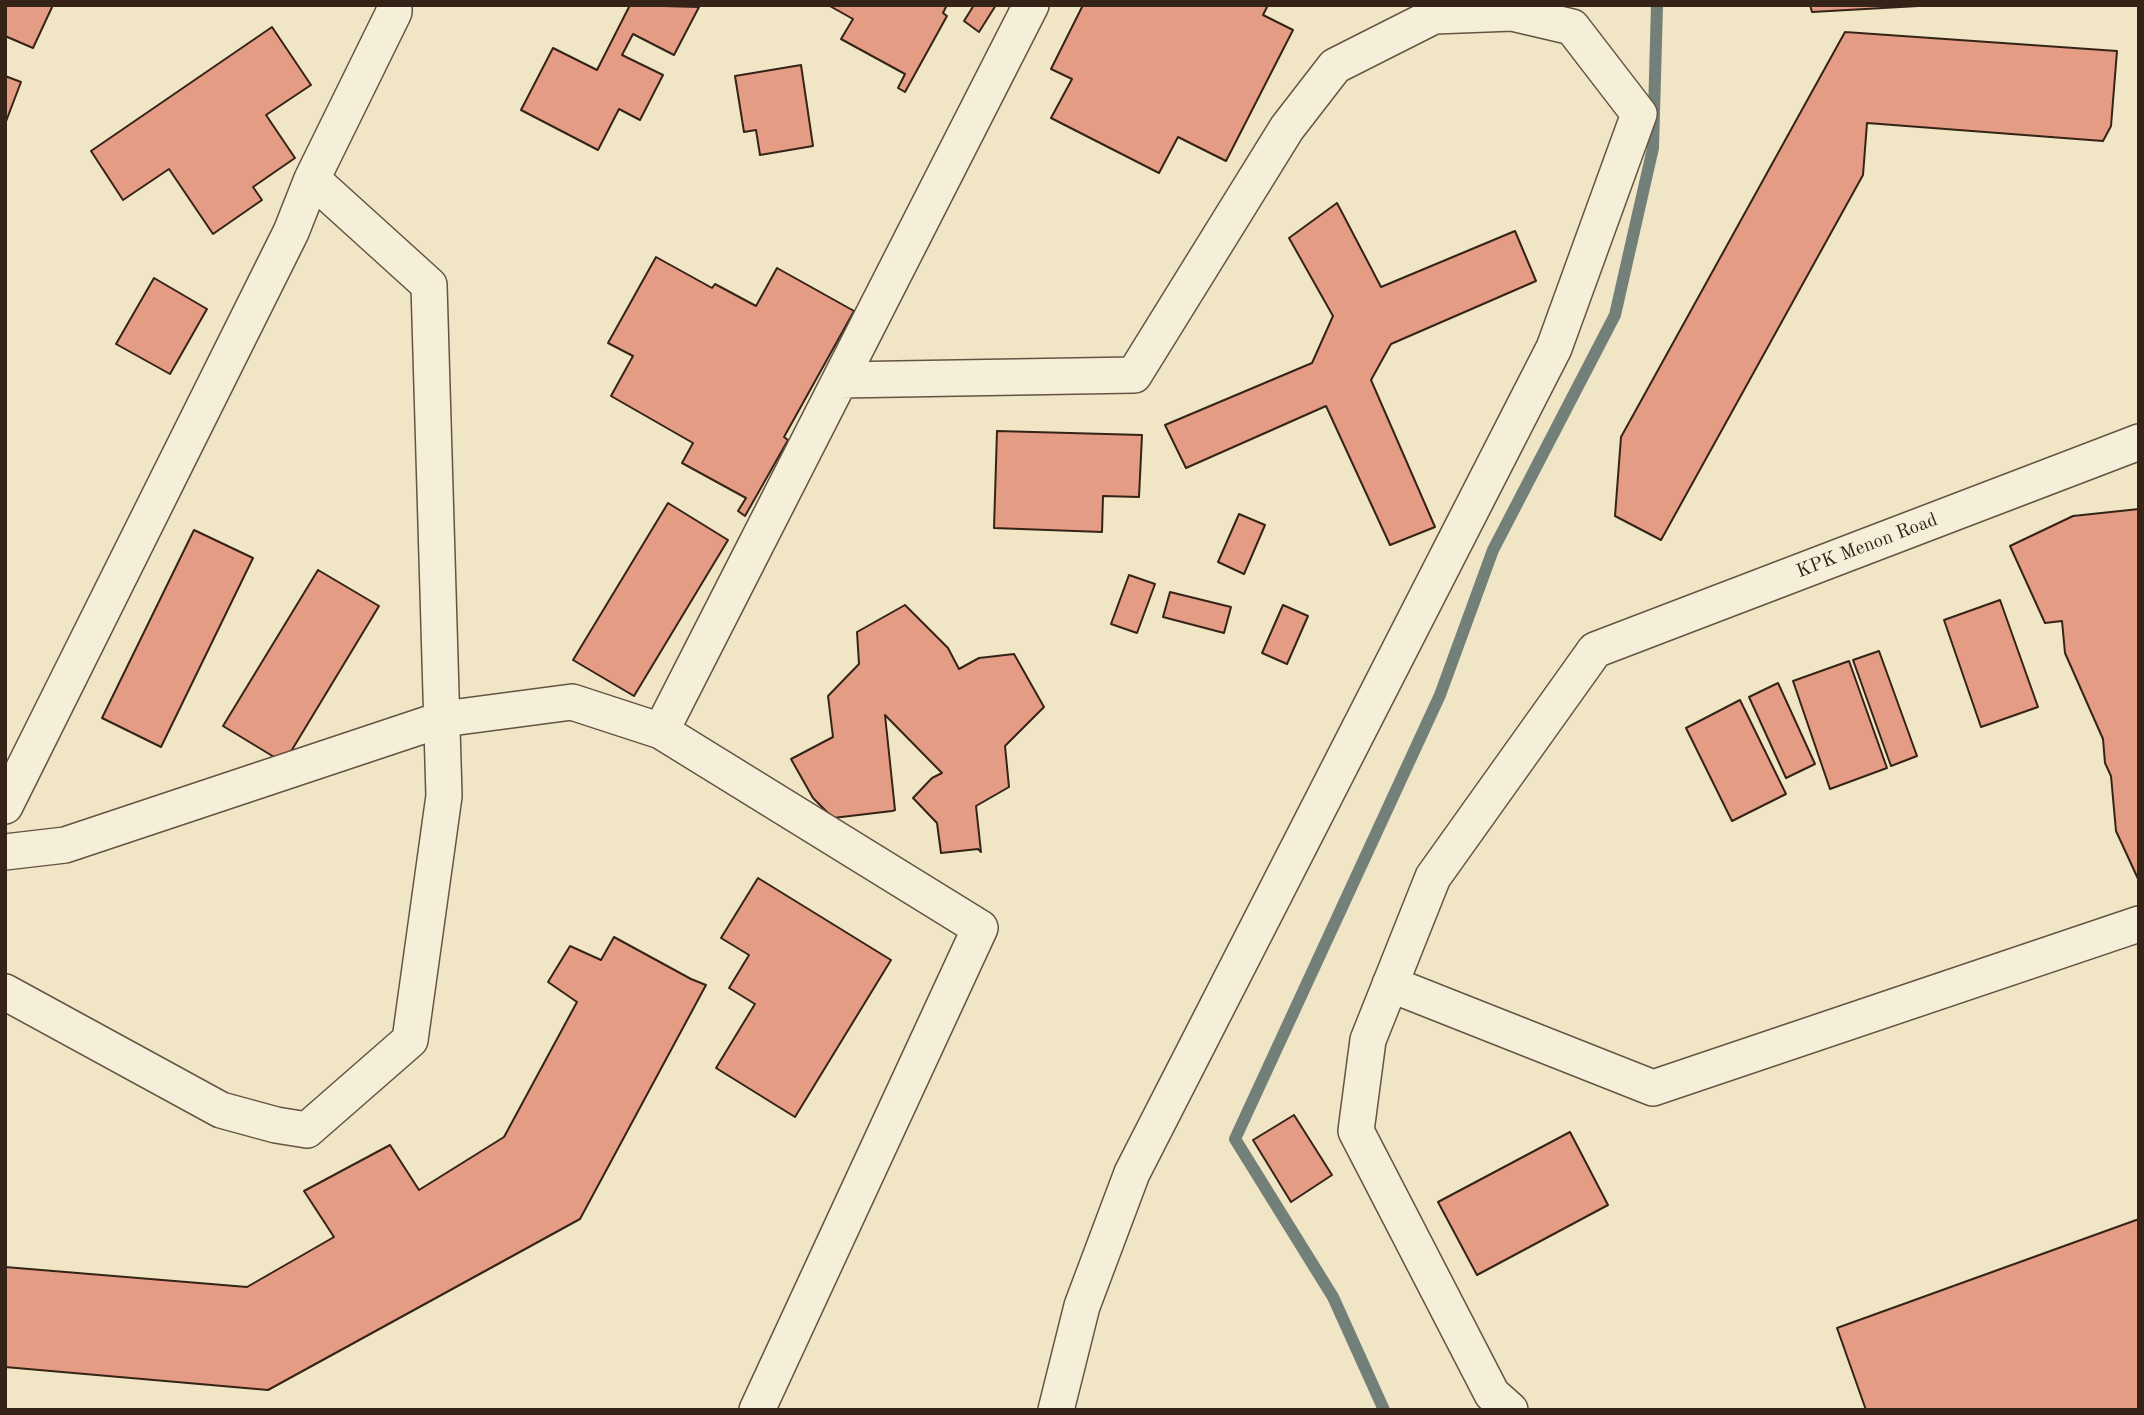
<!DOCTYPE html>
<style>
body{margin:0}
#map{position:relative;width:2144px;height:1415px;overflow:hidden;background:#f0e5c4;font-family:"Old Standard TT",serif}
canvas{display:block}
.frame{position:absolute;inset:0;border:7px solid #362318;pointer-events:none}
</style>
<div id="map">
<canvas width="2144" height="1415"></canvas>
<div class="frame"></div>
</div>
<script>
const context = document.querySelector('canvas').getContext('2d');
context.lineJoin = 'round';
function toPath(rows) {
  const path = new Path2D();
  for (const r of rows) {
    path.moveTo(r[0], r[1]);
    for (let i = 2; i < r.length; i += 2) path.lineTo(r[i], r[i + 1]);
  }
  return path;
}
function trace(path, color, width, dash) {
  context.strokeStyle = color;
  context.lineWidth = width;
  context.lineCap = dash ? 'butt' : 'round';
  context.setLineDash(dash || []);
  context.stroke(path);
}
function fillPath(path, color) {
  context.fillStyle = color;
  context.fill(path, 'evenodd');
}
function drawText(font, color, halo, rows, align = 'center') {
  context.font = font + ' "Old Standard TT",serif';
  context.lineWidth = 7;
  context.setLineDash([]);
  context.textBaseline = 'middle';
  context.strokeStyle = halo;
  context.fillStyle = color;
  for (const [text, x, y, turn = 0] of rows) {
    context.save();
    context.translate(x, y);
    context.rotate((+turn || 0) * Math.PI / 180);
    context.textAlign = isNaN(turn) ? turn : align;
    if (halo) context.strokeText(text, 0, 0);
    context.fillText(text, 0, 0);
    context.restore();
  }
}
trace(toPath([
 [1384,1410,1333,1297,1235,1139,1440,695,1493,550,1615,315,1653,148,1657,5]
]), '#738079', 12);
const building = toPath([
 [5,5,53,5,33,48,5,36,5,5],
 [630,5,699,7,674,55,633,34,622,55,663,75,640,120,619,109,598,150,521,110,553,48,597,70,630,5],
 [828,5,947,5,943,13,947,16,905,92,898,88,905,74,841,39,853,19,828,5],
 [974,5,996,5,979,32,964,21,974,5],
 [1083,5,1268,5,1263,15,1293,30,1226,161,1178,137,1159,173,1051,118,1072,79,1051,69,1083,5],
 [1810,5,1936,5,1812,12,1810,5],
 [272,27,311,85,266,115,295,158,253,187,262,200,213,234,169,169,123,200,91,151,272,27],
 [1845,32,2117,51,2111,126,2103,141,1867,123,1863,175,1661,540,1615,516,1621,437,1845,32],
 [801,65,813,146,760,155,756,130,744,132,735,76,801,65],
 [5,76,21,82,5,124,5,76],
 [1337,203,1381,287,1515,231,1536,281,1391,344,1371,380,1435,527,1390,545,1326,406,1186,468,1165,425,1312,363,1333,316,1289,238,1337,203],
 [656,257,712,288,715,284,756,306,777,268,854,311,784,437,788,440,745,516,738,511,746,498,682,463,693,443,611,396,633,356,608,343,656,257],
 [154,278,207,309,170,374,116,344,154,278],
 [997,431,1142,435,1139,497,1103,496,1102,532,994,528,997,431],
 [668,503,728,540,634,696,573,660,668,503],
 [2139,509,2138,692,2139,881,2116,831,2111,776,2105,763,2103,739,2065,653,2062,621,2045,623,2010,546,2073,516,2139,509],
 [1239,514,1265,525,1244,574,1218,562,1239,514],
 [194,530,253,558,161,747,102,718,194,530],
 [318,570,379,606,284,763,223,726,318,570],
 [1129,575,1155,584,1137,633,1111,624,1129,575],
 [1170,592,1231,607,1224,633,1163,617,1170,592],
 [2000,600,2038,707,1981,727,1944,620,2000,600],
 [905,605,948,648,959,669,979,658,1014,654,1044,707,1005,746,1009,787,976,806,981,852,978,849,941,853,937,823,913,798,932,778,942,773,885,715,895,810,892,811,833,818,813,798,791,759,833,737,828,696,859,664,857,632,905,605],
 [1283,605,1308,616,1287,664,1262,653,1283,605],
 [1879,651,1917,756,1891,766,1853,660,1879,651],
 [1849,661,1887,768,1830,789,1793,681,1849,661],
 [1778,683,1815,764,1786,778,1749,697,1778,683],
 [1740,700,1786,794,1732,821,1686,728,1740,700],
 [758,878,891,960,795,1117,716,1068,755,1004,729,988,749,955,721,938,758,878],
 [614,937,691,979,706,985,580,1219,268,1390,5,1367,5,1267,247,1287,334,1237,304,1191,390,1145,419,1190,504,1137,577,1002,548,982,570,946,601,960,614,937],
 [1294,1115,1332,1175,1291,1202,1253,1140,1294,1115],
 [1570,1132,1608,1205,1477,1275,1438,1202,1570,1132],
 [2139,1219,2139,1410,1866,1410,1837,1328,2139,1219]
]);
fillPath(building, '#e49c84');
trace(building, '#362318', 2);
const minor = toPath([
 [840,380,1134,375,1287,128,1335,66,1434,16,1512,13,1572,27,1639,114,1554,348,1132,1173,1082,1306,1056,1410],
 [661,731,980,928,757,1410],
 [5,806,291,232,312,179,394,12,394,5],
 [5,852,65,845,443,719,572,702,661,731,1031,5],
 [1390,984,1653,1088,2139,924],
 [5,992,221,1110,276,1125,307,1130,410,1040,444,796,429,285,312,179],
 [1510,1410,1492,1394,1356,1131,1368,1040,1433,877,1595,650,2139,442]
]);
trace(minor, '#645443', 38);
trace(minor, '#f5eed9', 35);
drawText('19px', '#362318', '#f5eed9', [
 ["KPK Menon Road",1867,546,-21]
]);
</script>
